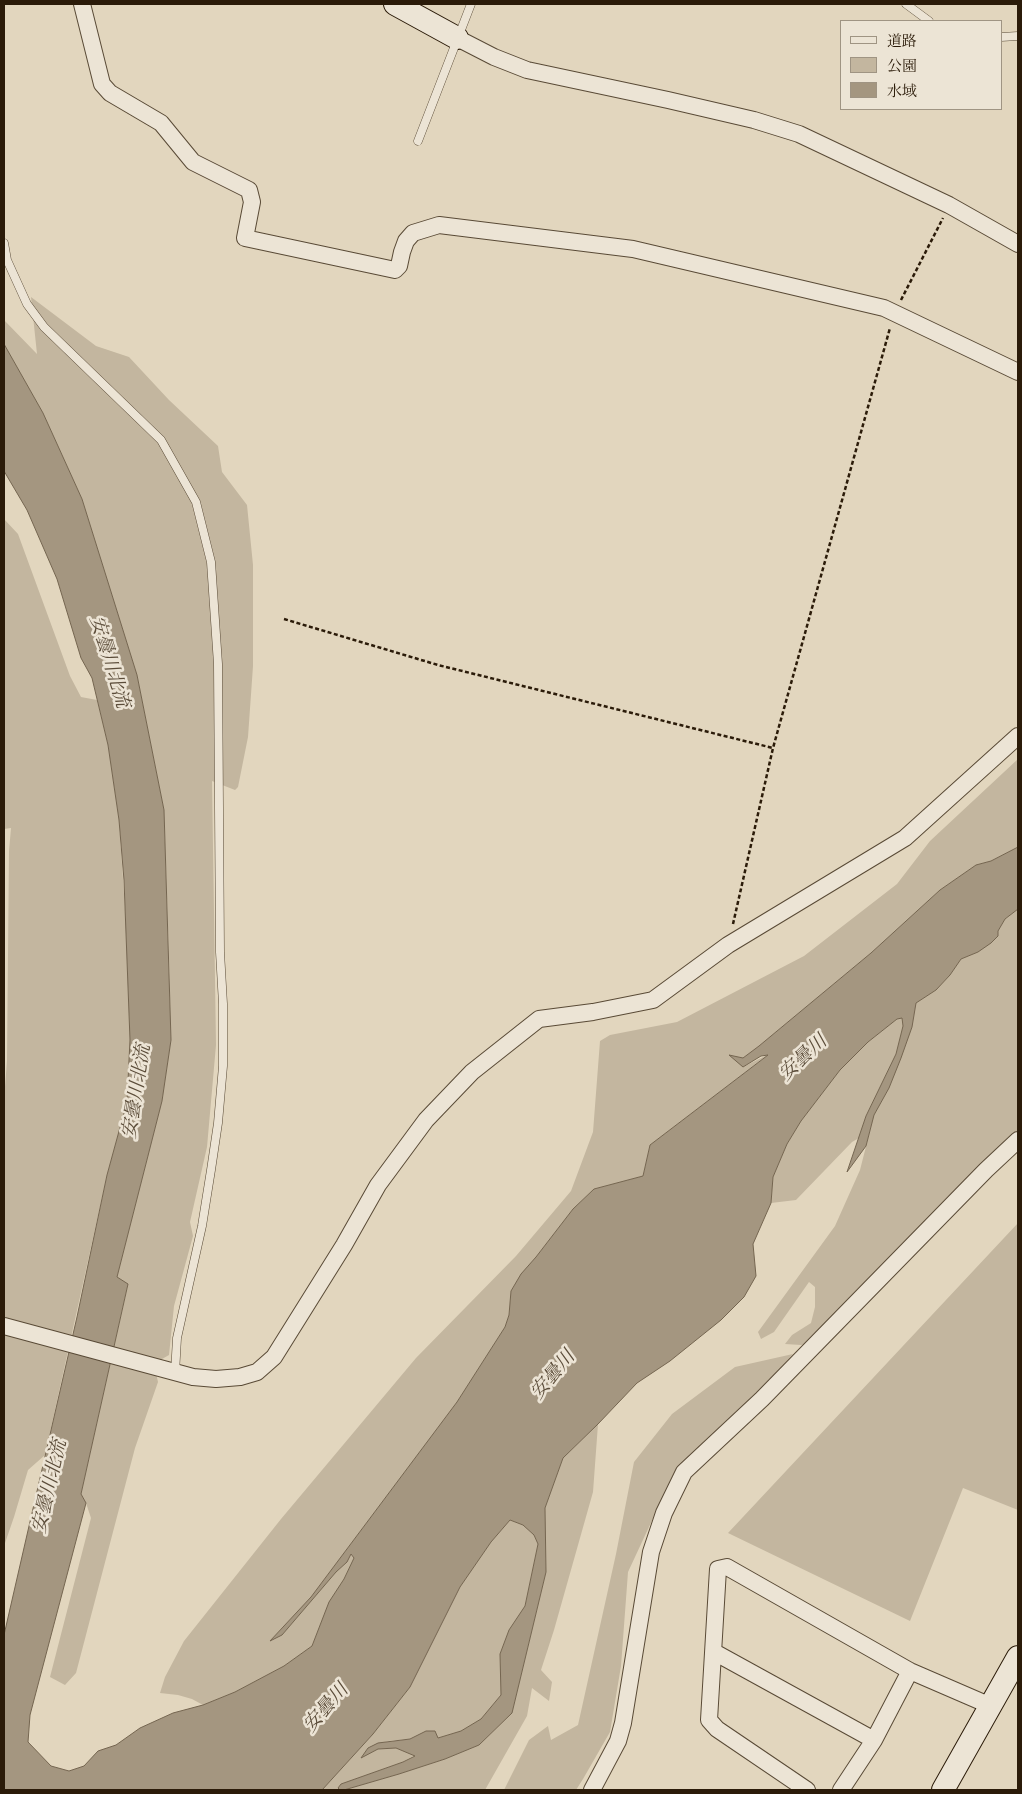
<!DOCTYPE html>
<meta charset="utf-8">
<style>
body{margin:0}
#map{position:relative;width:1022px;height:1794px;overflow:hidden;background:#e2d6be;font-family:"IM FELL DW Pica","Noto Serif JP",serif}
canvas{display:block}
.frame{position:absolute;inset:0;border:5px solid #2b1b09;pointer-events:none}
.legend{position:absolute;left:840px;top:20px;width:162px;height:90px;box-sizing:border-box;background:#ece4d5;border:1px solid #9f9483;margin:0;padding:6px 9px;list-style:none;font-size:15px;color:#2b1b09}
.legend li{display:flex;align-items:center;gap:10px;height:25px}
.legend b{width:25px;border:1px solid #9f9483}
</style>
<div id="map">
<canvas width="1022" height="1794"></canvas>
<div class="frame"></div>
<ul class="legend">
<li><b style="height:6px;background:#ece4d5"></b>道路</li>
<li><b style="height:14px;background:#c3b69f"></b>公園</li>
<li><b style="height:14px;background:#a49680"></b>水域</li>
</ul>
</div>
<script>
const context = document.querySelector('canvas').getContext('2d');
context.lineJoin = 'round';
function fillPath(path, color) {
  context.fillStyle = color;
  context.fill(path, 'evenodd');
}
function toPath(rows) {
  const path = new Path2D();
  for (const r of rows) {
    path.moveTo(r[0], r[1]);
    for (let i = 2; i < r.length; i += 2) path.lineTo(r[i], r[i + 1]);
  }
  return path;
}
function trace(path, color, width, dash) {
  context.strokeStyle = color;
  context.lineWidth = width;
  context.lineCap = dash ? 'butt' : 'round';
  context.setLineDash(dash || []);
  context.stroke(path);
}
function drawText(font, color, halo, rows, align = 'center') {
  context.font = font + ' "IM FELL DW Pica","Noto Serif JP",serif';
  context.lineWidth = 5;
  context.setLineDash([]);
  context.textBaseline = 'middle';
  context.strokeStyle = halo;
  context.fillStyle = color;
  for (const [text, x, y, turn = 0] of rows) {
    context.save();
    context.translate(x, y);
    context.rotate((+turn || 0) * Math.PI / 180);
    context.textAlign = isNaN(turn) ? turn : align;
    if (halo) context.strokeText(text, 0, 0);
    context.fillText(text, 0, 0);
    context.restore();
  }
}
fillPath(toPath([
 [31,297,96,346,129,357,169,400,218,446,222,472,247,505,253,565,253,666,248,737,238,787,235,790,212,781,216,1045,207,1147,190,1222,193,1236,174,1306,169,1355,162,1359,156,1373,158,1382,135,1448,76,1673,65,1685,50,1677,91,1518,86,1503,81,1494,128,1285,117,1277,162,1101,171,1040,169,957,164,810,137,675,82,499,43,413,4,344,4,320,37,354],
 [4,519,18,534,70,676,81,697,97,700,108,745,119,820,126,924,130,1040,127,1102,107,1175,45,1455,28,1470,14,1517,4,1546,4,1099,7,1061,9,851,11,828,4,829],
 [1018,759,1018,847,991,861,976,865,940,890,871,953,759,1046,743,1058,743,1067,769,1054,650,1145,643,1176,594,1189,573,1209,536,1257,521,1275,511,1291,509,1315,505,1327,457,1402,311,1597,271,1640,282,1635,336,1572,347,1562,351,1554,354,1558,344,1579,330,1602,312,1646,284,1666,235,1692,203,1705,192,1699,178,1695,160,1693,165,1677,184,1641,281,1519,416,1358,516,1256,571,1191,593,1132,600,1041,610,1035,677,1022,804,956,897,884,930,841],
 [1018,909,1018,1145,830,1339,801,1345,785,1344,792,1335,811,1323,815,1307,815,1287,809,1282,774,1332,761,1339,758,1332,835,1226,860,1170,874,1115,889,1088,912,1027,916,1003,936,990,950,975,961,959,978,952,998,931,1005,919],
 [902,1017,903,1026,896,1054,866,1116,859,1138,852,1142,796,1200,771,1203,773,1177,787,1144,801,1121,840,1070,868,1042,897,1019],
 [1018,1223,1018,1510,963,1488,910,1621,728,1533],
 [793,1354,662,1499,628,1572,621,1666,610,1732,583,1779,576,1790,504,1790,529,1740,548,1726,551,1740,578,1725,616,1554,634,1462,672,1414,735,1367],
 [598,1424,593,1492,554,1630,541,1670,552,1682,549,1701,532,1688,527,1716,485,1790,344,1790,399,1774,445,1759,479,1745,512,1713,546,1572,545,1508,563,1458],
 [510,1520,523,1525,534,1535,538,1544,525,1606,509,1630,500,1654,501,1695,481,1719,461,1731,438,1738,426,1731,410,1739,388,1741,368,1748,362,1757,378,1749,396,1748,415,1755,403,1762,341,1784,338,1788,340,1790,322,1790,373,1734,410,1687,460,1587,491,1542]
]), '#c3b69f');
const water = toPath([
 [4,344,43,413,82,499,137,675,164,810,171,1040,162,1101,117,1277,128,1284,81,1494,86,1503,30,1715,28,1742,51,1766,69,1771,84,1766,98,1751,116,1745,140,1728,173,1713,203,1705,235,1692,284,1666,312,1646,329,1602,344,1579,354,1558,351,1554,347,1562,336,1572,282,1635,270,1641,311,1597,457,1402,505,1327,509,1315,511,1291,521,1274,536,1257,573,1209,594,1189,643,1176,650,1145,768,1055,761,1056,743,1067,729,1055,743,1058,759,1046,871,953,940,890,976,865,991,861,1018,847,1018,909,1005,919,998,931,998,936,991,943,978,952,961,959,950,975,936,990,916,1003,912,1027,901,1058,889,1088,874,1115,866,1146,847,1172,866,1116,896,1054,903,1026,902,1018,897,1019,868,1042,840,1070,801,1121,787,1144,773,1177,771,1203,753,1244,756,1276,744,1297,721,1320,670,1361,637,1383,598,1424,563,1458,545,1508,546,1572,512,1713,479,1745,445,1759,399,1774,344,1790,340,1790,338,1788,341,1784,403,1762,415,1756,396,1748,378,1749,361,1758,368,1748,378,1743,410,1739,426,1731,435,1731,438,1738,461,1731,481,1719,501,1695,500,1654,509,1630,525,1606,538,1544,534,1535,523,1525,510,1520,491,1542,460,1587,410,1687,373,1734,322,1790,4,1790,4,1635,77,1317,107,1175,127,1102,130,1040,124,880,119,820,108,745,92,678,81,658,57,579,27,510,4,471,4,344]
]);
fillPath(water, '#a49680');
trace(water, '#746550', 1);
const service = toPath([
 [906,4,929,21],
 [1001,37,1018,36],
 [418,141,471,4],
 [4,243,7,260,27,304,44,327,161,440,196,502,211,562,218,664,220,952,223,1004,223,1066,218,1123,211,1170,202,1226,177,1338,175,1373]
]);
const minor = toPath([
 [82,4,102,84,110,93,161,123,193,162,249,190,252,202,245,238,395,270,399,266,402,252,406,241,413,233,439,225,633,249,884,308,1018,372],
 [457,38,494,57,527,70,668,100,754,120,799,134,949,205,1018,244],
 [4,1326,193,1377,216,1379,240,1377,257,1372,274,1357,344,1245,378,1185,426,1120,472,1072,539,1019,593,1012,653,1000,728,945,905,838,1018,736],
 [714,1652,874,1740],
 [592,1790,618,1741,623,1723,651,1552,664,1513,684,1472,762,1399,986,1170,1018,1140],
 [807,1790,717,1729,709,1720,718,1569,727,1567,910,1671,991,1706],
 [841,1790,874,1740,910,1671]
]);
const secondary = toPath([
 [395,4,457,38],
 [943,1790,1018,1657]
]);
trace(service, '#594a36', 9);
trace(minor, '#594a36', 18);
trace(secondary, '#2b1b09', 24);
trace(toPath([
 [901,300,943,218],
 [284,619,438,665,773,748],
 [733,924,773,748,890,328]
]), '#2b1b09', 2.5, [4, 2.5]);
trace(service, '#ece4d5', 8);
trace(minor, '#ece4d5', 16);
trace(secondary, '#ece4d5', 22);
drawText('italic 19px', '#5b4c39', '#ece4d5', [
 ["安曇川北流",108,662,73],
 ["安曇川",804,1059,-43],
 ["安曇川北流",138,1092,-81],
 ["安曇川",554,1376,-50],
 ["安曇川北流",51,1487,-77],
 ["安曇川",327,1709,-49]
]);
</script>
